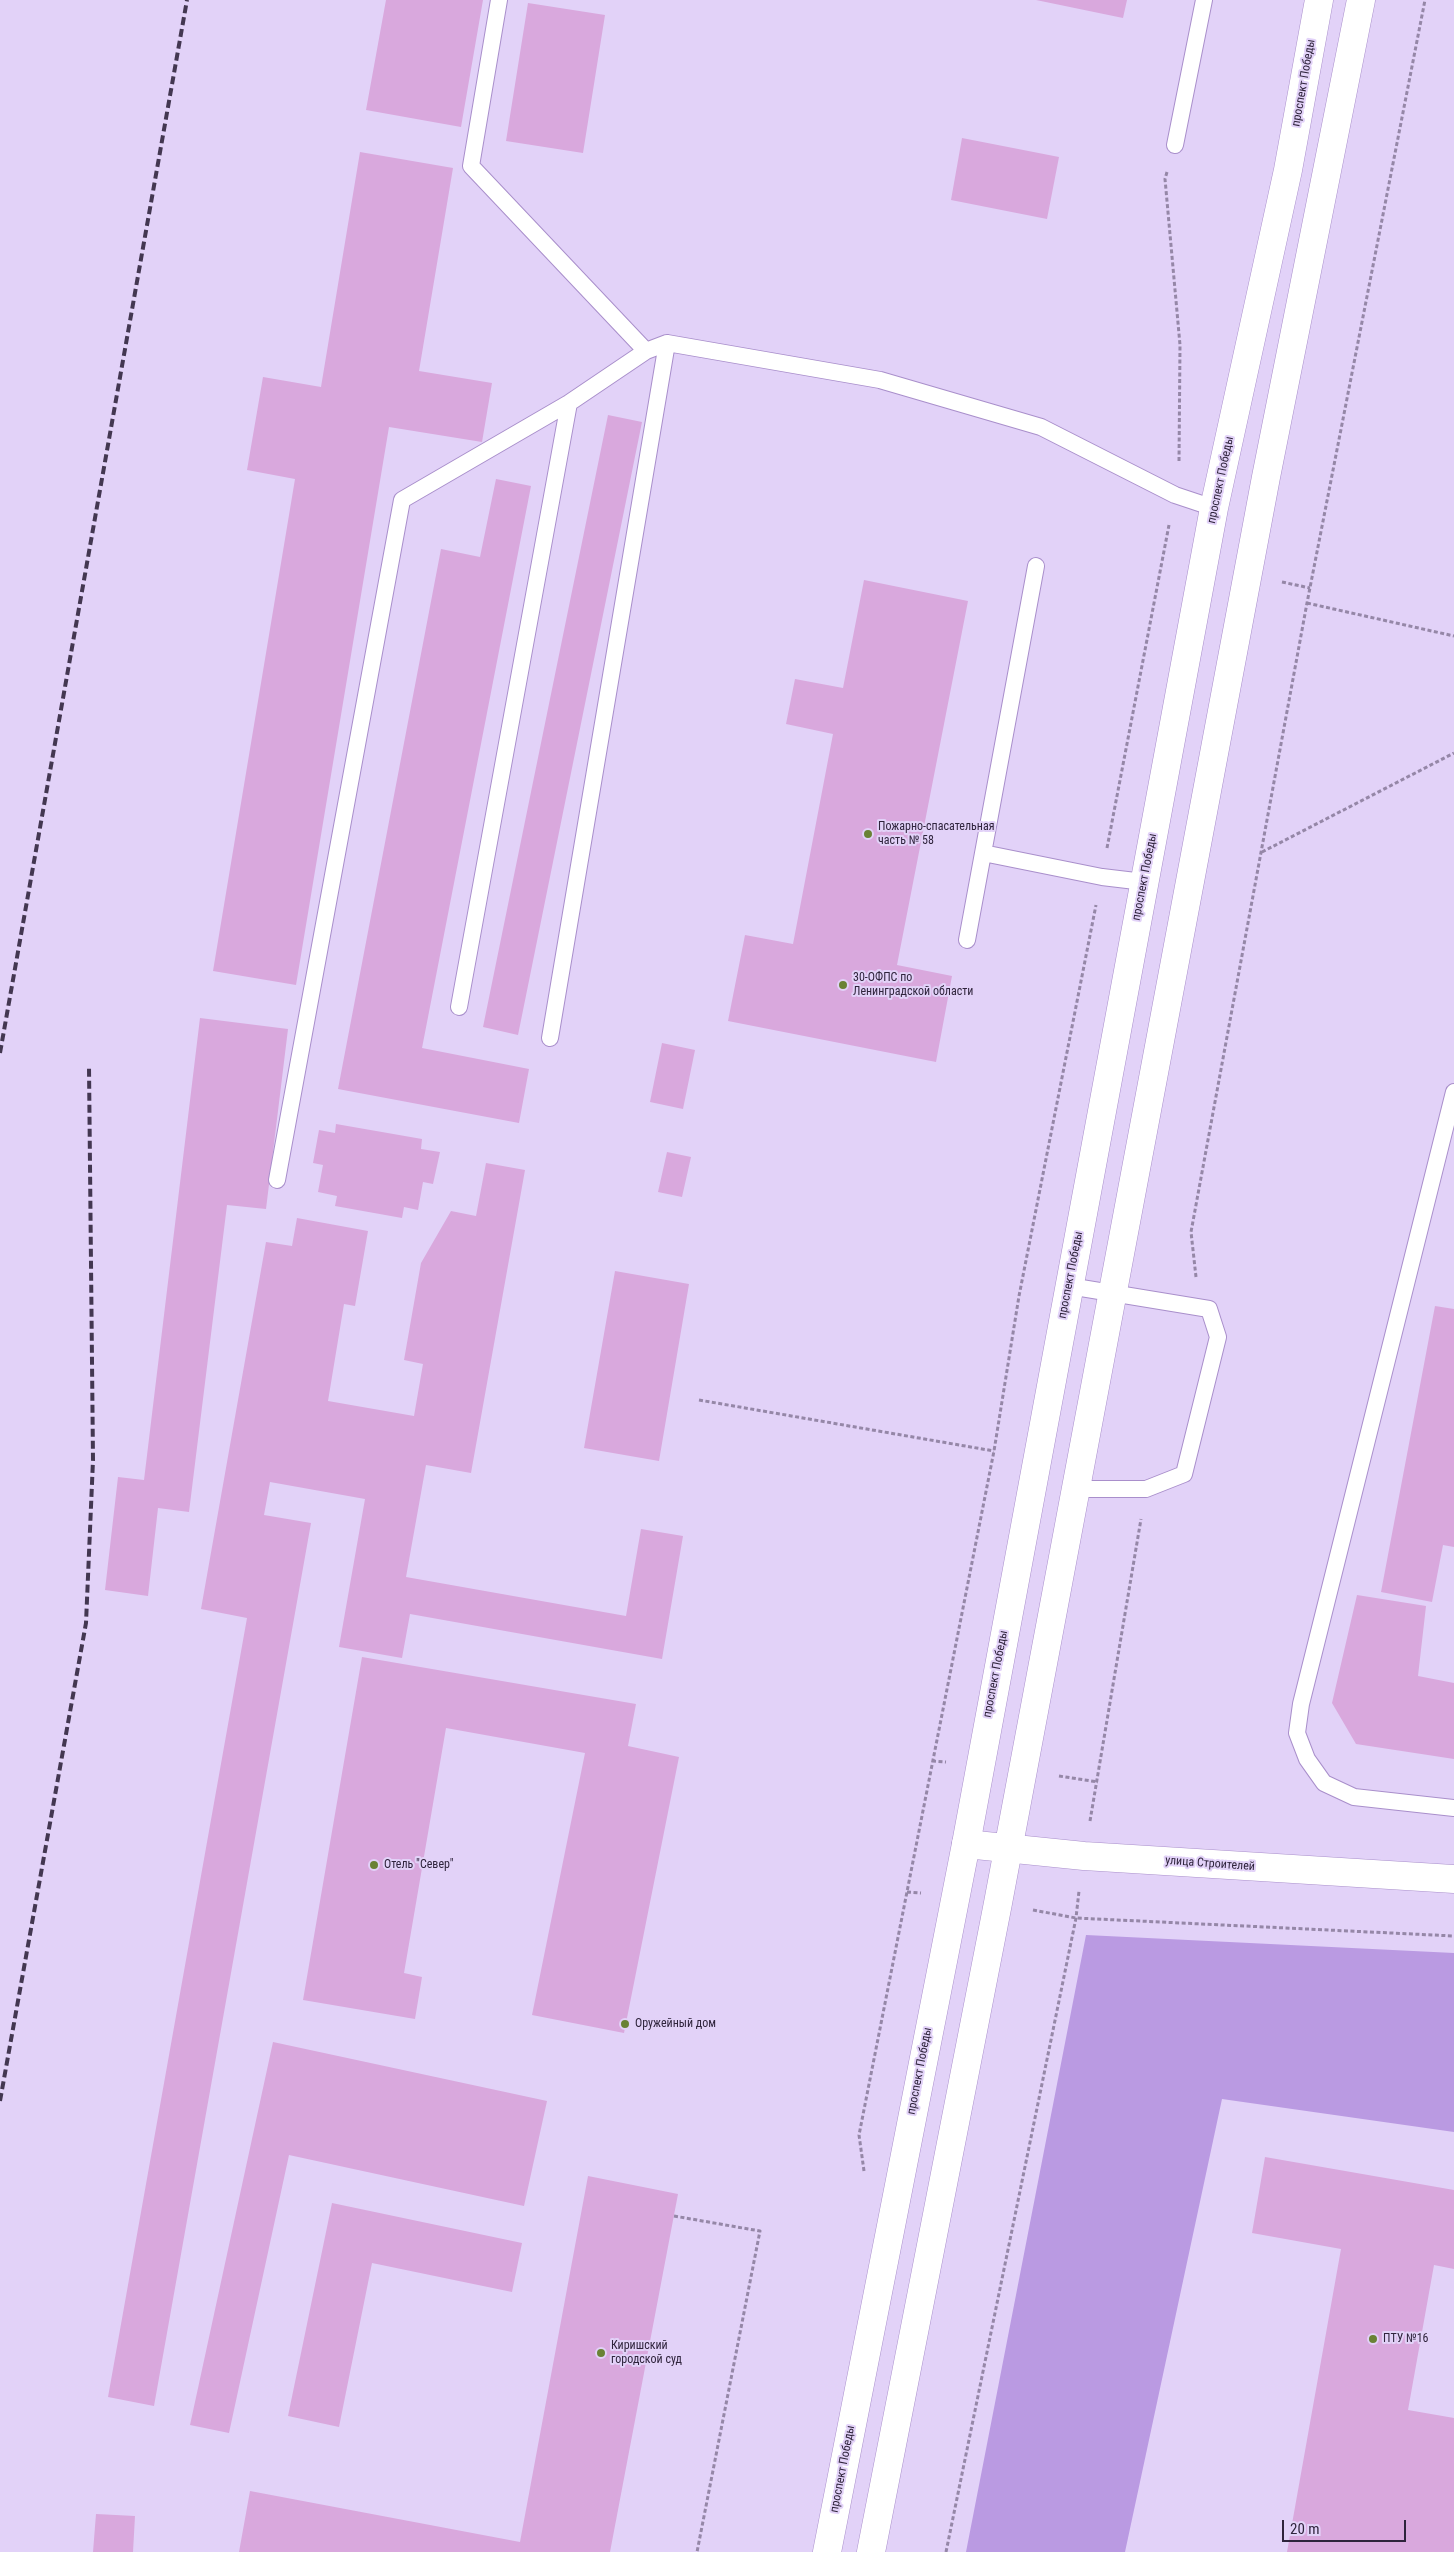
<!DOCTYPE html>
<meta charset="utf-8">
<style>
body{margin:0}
#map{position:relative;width:1454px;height:2552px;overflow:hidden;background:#e2d2f8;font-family:"Roboto Condensed",sans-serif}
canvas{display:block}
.scale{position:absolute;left:1282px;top:2520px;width:124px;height:22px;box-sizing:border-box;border:2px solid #2f243c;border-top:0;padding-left:6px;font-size:15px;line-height:18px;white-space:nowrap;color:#2f243c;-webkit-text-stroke:4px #e2d2f8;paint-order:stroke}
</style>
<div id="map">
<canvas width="1454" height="2552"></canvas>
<div class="scale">20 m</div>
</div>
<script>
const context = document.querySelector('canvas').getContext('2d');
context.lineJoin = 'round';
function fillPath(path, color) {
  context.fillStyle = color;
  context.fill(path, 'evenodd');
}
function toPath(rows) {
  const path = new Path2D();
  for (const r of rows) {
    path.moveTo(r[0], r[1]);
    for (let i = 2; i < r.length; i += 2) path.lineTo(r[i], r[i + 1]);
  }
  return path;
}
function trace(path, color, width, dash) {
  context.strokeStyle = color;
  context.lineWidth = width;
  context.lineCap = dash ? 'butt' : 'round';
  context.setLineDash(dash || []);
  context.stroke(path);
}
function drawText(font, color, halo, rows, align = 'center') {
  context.font = font + ' "Roboto Condensed",sans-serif';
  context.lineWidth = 4;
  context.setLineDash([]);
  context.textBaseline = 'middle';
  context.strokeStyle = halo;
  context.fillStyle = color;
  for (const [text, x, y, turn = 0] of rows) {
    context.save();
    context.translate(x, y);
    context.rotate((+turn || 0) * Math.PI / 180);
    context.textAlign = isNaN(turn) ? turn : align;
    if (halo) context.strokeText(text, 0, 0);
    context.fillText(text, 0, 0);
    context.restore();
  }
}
fillPath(toPath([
 [1086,1935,1454,1953,1454,2132,1222,2099,1125,2552,966,2552]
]), '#ba9ae2');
fillPath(toPath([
 [386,0,483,0,461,127,366,110],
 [1036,0,1127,0,1123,18],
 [528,3,605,15,583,153,506,141],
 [962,138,1059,157,1047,219,951,200],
 [360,152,453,168,419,371,492,383,482,442,389,427,296,985,213,971,295,479,247,470,263,377,321,387],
 [608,415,642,422,518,1035,483,1027],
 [496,479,531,486,422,1048,529,1069,519,1123,338,1089,441,549,480,557],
 [864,580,968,601,897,965,952,976,936,1062,728,1021,745,935,793,944,833,734,786,724,795,679,843,688],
 [200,1018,288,1029,266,1209,227,1205,189,1512,158,1508,148,1596,105,1590,118,1477,144,1480],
 [662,1043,695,1050,683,1109,650,1102],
 [336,1124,422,1139,421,1149,440,1152,433,1184,423,1182,418,1210,404,1207,402,1218,335,1206,337,1196,318,1192,323,1165,313,1163,319,1130,335,1133],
 [667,1152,691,1157,682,1197,658,1192],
 [486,1163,525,1170,471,1473,426,1465,406,1577,626,1616,641,1529,683,1536,662,1659,410,1614,402,1658,339,1647,365,1499,270,1482,264,1515,311,1523,154,2406,108,2397,247,1618,201,1609,266,1242,292,1246,297,1218,368,1231,355,1306,344,1304,328,1401,414,1416,423,1364,404,1360,421,1263,451,1211,476,1216],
 [615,1271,689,1284,659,1461,584,1448],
 [1435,1306,1454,1309,1454,1547,1443,1545,1432,1602,1381,1592],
 [1357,1595,1426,1606,1418,1676,1454,1683,1454,1759,1356,1744,1332,1703],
 [362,1657,636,1704,628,1746,679,1757,624,2033,532,2015,585,1753,446,1728,404,1973,422,1977,415,2019,303,2000],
 [273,2042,547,2101,524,2206,289,2155,229,2433,190,2425],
 [1265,2157,1454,2190,1454,2269,1434,2265,1408,2410,1454,2418,1454,2552,1287,2552,1341,2249,1252,2233],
 [588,2176,678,2194,610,2552,239,2552,250,2491,520,2542],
 [332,2203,522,2243,512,2292,372,2263,339,2427,288,2416],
 [96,2514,135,2516,133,2552,93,2552]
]), '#d9a8dd');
const service = toPath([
 [499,0,471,166,646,351],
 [1175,145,1204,0],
 [983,853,1102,877,1144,882],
 [967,940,1036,566],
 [459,1007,569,403],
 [550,1038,667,343],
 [1454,1092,1301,1704,1297,1733,1307,1759,1324,1783,1354,1797,1454,1808],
 [277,1180,402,500,569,403,646,351,667,343,880,380,1041,427,1175,495,1214,508],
 [1069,1286,1209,1309,1218,1337,1184,1474,1146,1489,1075,1489]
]);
const tertiary = toPath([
 [966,1844,1084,1856,1454,1879]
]);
const secondary = toPath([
 [827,2552,966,1844,1214,508,1288,170,1319,0],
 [871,2552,998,1903,1266,477,1361,0]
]);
trace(service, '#a98fcb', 18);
trace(tertiary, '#a98fcb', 29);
trace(secondary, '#a98fcb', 29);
trace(toPath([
 [1167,172,1165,179,1180,345,1179,462],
 [1282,582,1310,588],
 [1307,603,1454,636],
 [1107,848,1169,525],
 [1262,852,1454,753],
 [1196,1277,1191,1232,1307,603,1425,0],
 [699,1400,994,1451],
 [932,1761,946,1762],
 [1059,1776,1098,1782],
 [1090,1821,1141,1519],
 [907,1892,921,1893],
 [1033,1910,1076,1918,1454,1936],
 [864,2171,859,2135,994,1451,1019,1296,1096,905],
 [674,2216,760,2231,697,2552],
 [946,2552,1076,1918,1079,1891]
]), '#9587a7', 3, [4, 2.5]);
trace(service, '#fff', 16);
trace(tertiary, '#fff', 28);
trace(secondary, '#fff', 28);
trace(toPath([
 [0,1053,187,0],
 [0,2101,86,1623,93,1460,89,1067]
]), '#433751', 4, [8, 4]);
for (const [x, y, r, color] of [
 [868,834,5,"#6a8235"],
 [843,985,5,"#6a8235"],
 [374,1865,5,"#6a8235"],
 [625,2024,5,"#6a8235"],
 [1373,2339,5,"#6a8235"],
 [601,2353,5,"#6a8235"]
]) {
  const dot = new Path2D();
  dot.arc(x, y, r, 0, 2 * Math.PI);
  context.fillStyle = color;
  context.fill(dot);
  trace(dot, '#e2d2f8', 2);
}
drawText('12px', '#2f243c', '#e2d2f8', [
 ["проспект Победы",1304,83,-80],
 ["проспект Победы",1221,480,-78],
 ["проспект Победы",1145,877,-79],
 ["проспект Победы",1071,1275,-79],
 ["проспект Победы",996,1674,-79],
 ["улица Строителей",1210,1864,4],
 ["проспект Победы",920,2071,-79],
 ["проспект Победы",843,2469,-79]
]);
drawText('12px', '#2f243c', '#e2d2f8', [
 ["Пожарно-спасательная",878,827],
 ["часть № 58",878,841],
 ["30-ОФПС по",853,978],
 ["Ленинградской области",853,992],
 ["Отель \"Север\"",384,1865],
 ["Оружейный дом",635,2024],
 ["ПТУ №16",1383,2339],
 ["Киришский",611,2346],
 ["городской суд",611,2360]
], 'left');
</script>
